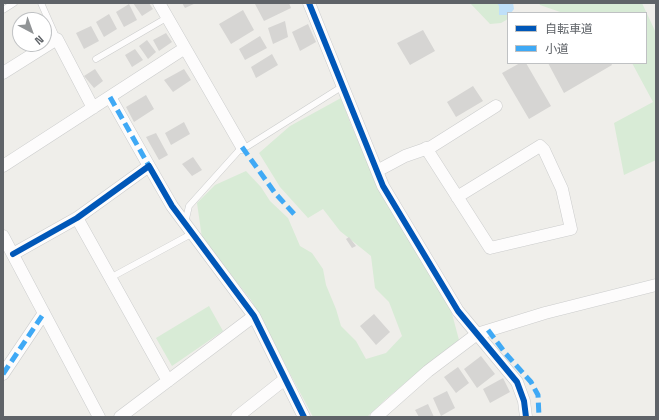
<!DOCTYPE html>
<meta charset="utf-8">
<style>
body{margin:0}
#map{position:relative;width:659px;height:420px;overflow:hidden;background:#efeeea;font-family:"Space Grotesk","Noto Sans JP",sans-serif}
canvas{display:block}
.frame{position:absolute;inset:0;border:4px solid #5f6368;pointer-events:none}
.legend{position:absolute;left:507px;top:12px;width:140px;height:52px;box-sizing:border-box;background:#fff;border:1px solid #bfc1c3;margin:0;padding:5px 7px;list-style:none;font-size:12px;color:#5f6368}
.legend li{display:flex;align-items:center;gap:8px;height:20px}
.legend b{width:20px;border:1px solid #bfc1c3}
.north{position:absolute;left:12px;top:12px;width:40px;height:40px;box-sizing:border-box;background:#fff;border:1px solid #bfc1c3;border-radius:50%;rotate:139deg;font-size:11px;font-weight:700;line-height:16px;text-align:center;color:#5f6368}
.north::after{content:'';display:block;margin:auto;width:14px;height:18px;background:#919496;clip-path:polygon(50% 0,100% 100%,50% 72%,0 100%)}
</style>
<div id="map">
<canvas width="659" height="420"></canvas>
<div class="frame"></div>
<ul class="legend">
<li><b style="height:5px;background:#0057b8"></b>自転車道</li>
<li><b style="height:5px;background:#3fa9f5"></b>小道</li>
</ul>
<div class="north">N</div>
</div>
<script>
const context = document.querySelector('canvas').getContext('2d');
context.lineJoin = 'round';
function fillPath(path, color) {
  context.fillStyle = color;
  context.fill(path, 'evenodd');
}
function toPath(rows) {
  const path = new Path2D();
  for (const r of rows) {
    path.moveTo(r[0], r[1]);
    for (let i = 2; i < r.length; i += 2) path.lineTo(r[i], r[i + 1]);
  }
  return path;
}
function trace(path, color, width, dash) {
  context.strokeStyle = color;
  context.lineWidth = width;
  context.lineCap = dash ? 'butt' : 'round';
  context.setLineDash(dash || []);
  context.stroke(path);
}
fillPath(toPath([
 [470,3,508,3,508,19,501,23,490,24],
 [539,3,642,3,656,33,656,160,624,175,614,123,653,102,632,63,646,63,646,13,563,13,540,5],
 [341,98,351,125,383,197,451,310,459,340,434,359,386,399,367,417,313,417,251,300,202,238,197,203,215,185,246,171,261,187,270,201,288,218,300,246,312,253,323,269,326,285,336,309,341,326,356,341,366,359,386,353,402,336,389,302,375,288,371,256,340,231,323,209,308,218,280,187,259,153,290,126],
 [209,306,223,331,172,366,156,338]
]), '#d8ebd6');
fillPath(toPath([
 [497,3,513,3,514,9,511,13,508,13,508,15,499,15,499,6]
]), '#bfe0f9');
fillPath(toPath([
 [133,3,149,3,153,9,142,16],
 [182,3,196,3,185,8],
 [258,3,289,3,291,8,264,21,255,4],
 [129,4,137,20,124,27,116,12],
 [243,10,254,30,231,44,219,24],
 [109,14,117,29,104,37,96,22],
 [285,21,288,37,273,44,268,28],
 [308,24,316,42,300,51,292,32],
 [91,26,99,41,84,49,76,33],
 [423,30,435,51,410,65,397,43],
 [166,33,172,42,159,51,153,40],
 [260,36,267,48,245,60,239,49],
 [147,40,156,52,148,59,139,46],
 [135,49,143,60,132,67,125,55],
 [272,54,278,65,256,78,251,67],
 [520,63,526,63,551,106,529,119,502,73],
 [548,63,611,63,612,65,564,93],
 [95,69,103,81,94,88,84,76],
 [184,69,191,80,173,92,164,80],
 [473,86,483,101,456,117,447,102],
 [146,95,154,109,134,122,126,107],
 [184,122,190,134,171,145,165,133],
 [156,133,168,155,159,160,146,137],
 [193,157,202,170,192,176,182,164],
 [349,237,356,246,352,248,346,239],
 [374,314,390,332,376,345,360,326],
 [481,356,495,374,477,388,464,369],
 [458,367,469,383,456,393,444,377],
 [503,378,510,392,490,403,483,389],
 [447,391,455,408,441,416,433,398],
 [428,404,434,417,419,417,415,410]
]), '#d6d5d3');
const lane = toPath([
 [41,3,57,39],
 [3,10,14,3],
 [96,59,168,17],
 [185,223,189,206,242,147,248,146,343,86],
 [110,278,193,233]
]);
const street = toPath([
 [159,3,242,147],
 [309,3,383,186,458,311,517,382,524,401,526,417],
 [3,73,57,39,93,108],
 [110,97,149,166],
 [426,148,490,248,571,229,562,189,544,150,540,146,457,197],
 [3,166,185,48],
 [377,171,405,156,431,147,496,106],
 [77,218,168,381],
 [3,236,99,417],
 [13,254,77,218,149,166,172,206,254,316,304,417],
 [3,374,44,313],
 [120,417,254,316],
 [237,417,285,379],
 [376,417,428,371,477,334,545,313,656,285]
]);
trace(lane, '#cbcccc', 7);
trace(street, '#cbcccc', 13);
trace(lane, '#fdfcfc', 6);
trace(street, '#fdfcfc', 12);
trace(toPath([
 [110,97,149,166],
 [242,147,275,193,295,215],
 [488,330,506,354,531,382,538,395,539,417],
 [3,374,44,313]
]), '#3fa9f5', 5, [10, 5]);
trace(toPath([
 [309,3,383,186,458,311,517,382,524,401,526,417],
 [13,254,77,218,149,166,172,206,254,316,304,417]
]), '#0057b8', 6);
</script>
